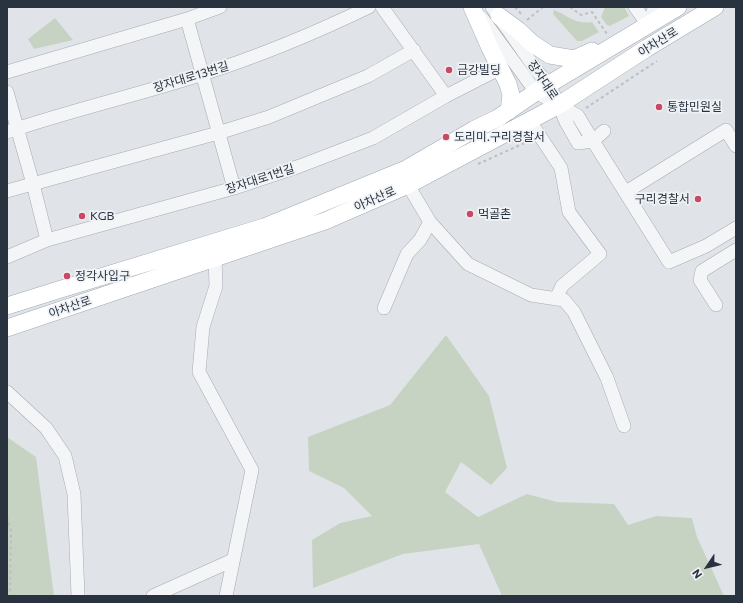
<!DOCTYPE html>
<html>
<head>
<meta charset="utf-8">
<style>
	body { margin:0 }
	#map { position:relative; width:743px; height:603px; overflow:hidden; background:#e0e4e9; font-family:Commissioner,sans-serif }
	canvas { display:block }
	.frame { position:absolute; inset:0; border:8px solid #293340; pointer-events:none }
	.north { position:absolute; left:687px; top:547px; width:40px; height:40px; -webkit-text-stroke:3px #f0f3f6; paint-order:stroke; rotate:235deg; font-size:11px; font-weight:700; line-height:16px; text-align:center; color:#293340 }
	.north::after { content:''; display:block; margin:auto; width:14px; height:18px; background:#293340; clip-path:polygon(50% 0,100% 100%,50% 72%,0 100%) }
</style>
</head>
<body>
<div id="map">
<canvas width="743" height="603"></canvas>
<div class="frame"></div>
<div class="north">N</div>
</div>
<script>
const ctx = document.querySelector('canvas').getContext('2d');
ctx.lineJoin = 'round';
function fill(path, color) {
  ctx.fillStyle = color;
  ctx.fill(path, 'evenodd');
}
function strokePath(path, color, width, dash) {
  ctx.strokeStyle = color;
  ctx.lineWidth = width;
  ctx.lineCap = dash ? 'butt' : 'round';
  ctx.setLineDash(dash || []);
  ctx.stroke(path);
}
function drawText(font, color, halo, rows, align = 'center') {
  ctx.font = font + ' Commissioner,"Noto Sans KR",sans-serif';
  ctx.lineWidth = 3.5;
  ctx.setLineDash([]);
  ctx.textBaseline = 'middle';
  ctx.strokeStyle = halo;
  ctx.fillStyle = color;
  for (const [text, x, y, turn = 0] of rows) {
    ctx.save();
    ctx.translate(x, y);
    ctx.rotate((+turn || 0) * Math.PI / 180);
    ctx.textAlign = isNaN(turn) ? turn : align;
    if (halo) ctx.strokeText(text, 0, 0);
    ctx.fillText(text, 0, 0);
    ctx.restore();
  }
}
const green = new Path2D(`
	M605,7H624L629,16L610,26L607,25L601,17Z
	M554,10C567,15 576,25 592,22L599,32L582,41H577L553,14Z
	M55,18L73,40L34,49L28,39Z
	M446,335L489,396L507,468L491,485L461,462L445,492L478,517L527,494L557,502L614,504L628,525L656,516L692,518L697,537L724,596H502L479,544L403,554L313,588L312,540L340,523L372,516L344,488L309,471L308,437L390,405Z
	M7,437L36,457L54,596H7Z`);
const path = new Path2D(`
	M515,7L523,16
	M570,7L581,15L592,12L607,34
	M527,20L543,7
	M586,108L657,61
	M478,164L529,141
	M7,517L11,531L10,596`);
const minor = new Path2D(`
	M382,7L446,96
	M635,7L648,25
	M482,18L536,92L578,116L593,141L578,143L566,122L559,105L549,85L537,71L492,7
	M187,19L234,188
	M648,25L654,9L656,7
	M7,72L187,19L220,7
	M7,92L33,184L47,240
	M530,121L561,168L569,212L600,254L562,286L556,299
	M604,131L593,141L669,262L706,246L736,228
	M7,132C71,110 138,95 203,74C260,56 315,33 369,7
	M408,185L430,222L468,264L531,295L564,300L574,312L607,378L624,426
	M7,191L218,133L269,117L368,76L414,50
	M626,192L726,130L736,146
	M213,250L215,257L216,286L203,327L199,372L252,470L226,596
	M7,257L47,240L234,188L300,166L373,138L446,96L491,73L500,67
	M716,305L700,280L702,271L736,250
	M384,308L407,254L420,240L430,222
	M7,392L46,428L65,456L74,494L78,596
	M153,596L233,560`);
const major = new Path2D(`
	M472,7L490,48L508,84L511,95L509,111
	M499,16L518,30L533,44L550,55L574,59L592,51
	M7,306L58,290L264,227L406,169L475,129L498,118L536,92L678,7
	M7,328L325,221L408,185L559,105L647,48L715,7`);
const markers = [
	[449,70,4,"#cb4864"],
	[659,107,4,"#cb4864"],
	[446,137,4,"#cb4864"],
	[698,199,4,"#cb4864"],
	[470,214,4,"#cb4864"],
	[82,216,4,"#cb4864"],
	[67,276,4,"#cb4864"]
];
const streetNames = [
	["아차산로",658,42,-32],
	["장자대로13번길",191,77,-17],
	["장자대로",543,80,56],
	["장자대로1번길",260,179,-18],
	["아차산로",375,199,-24],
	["아차산로",70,307,-19]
];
const poiNames = [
	["금강빌딩",457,70],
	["통합민원실",667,107],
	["도리미.구리경찰서",454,137],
	["구리경찰서",690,199,"right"],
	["먹골촌",478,214],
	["KGB",90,216],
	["정각사입구",75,276]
];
fill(green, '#c7d3c2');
strokePath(minor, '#a5abb3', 14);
strokePath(major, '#a0a9b4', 18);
strokePath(path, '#babfc4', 2, [3, 3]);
strokePath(minor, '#f3f5f7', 13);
strokePath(major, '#fff', 17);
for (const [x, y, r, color] of markers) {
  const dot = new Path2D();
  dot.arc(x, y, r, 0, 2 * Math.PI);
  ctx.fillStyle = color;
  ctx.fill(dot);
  strokePath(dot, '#f0f3f6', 1.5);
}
drawText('12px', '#293340', '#f0f3f6', streetNames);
drawText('12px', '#293340', '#f0f3f6', poiNames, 'left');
</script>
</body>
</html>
